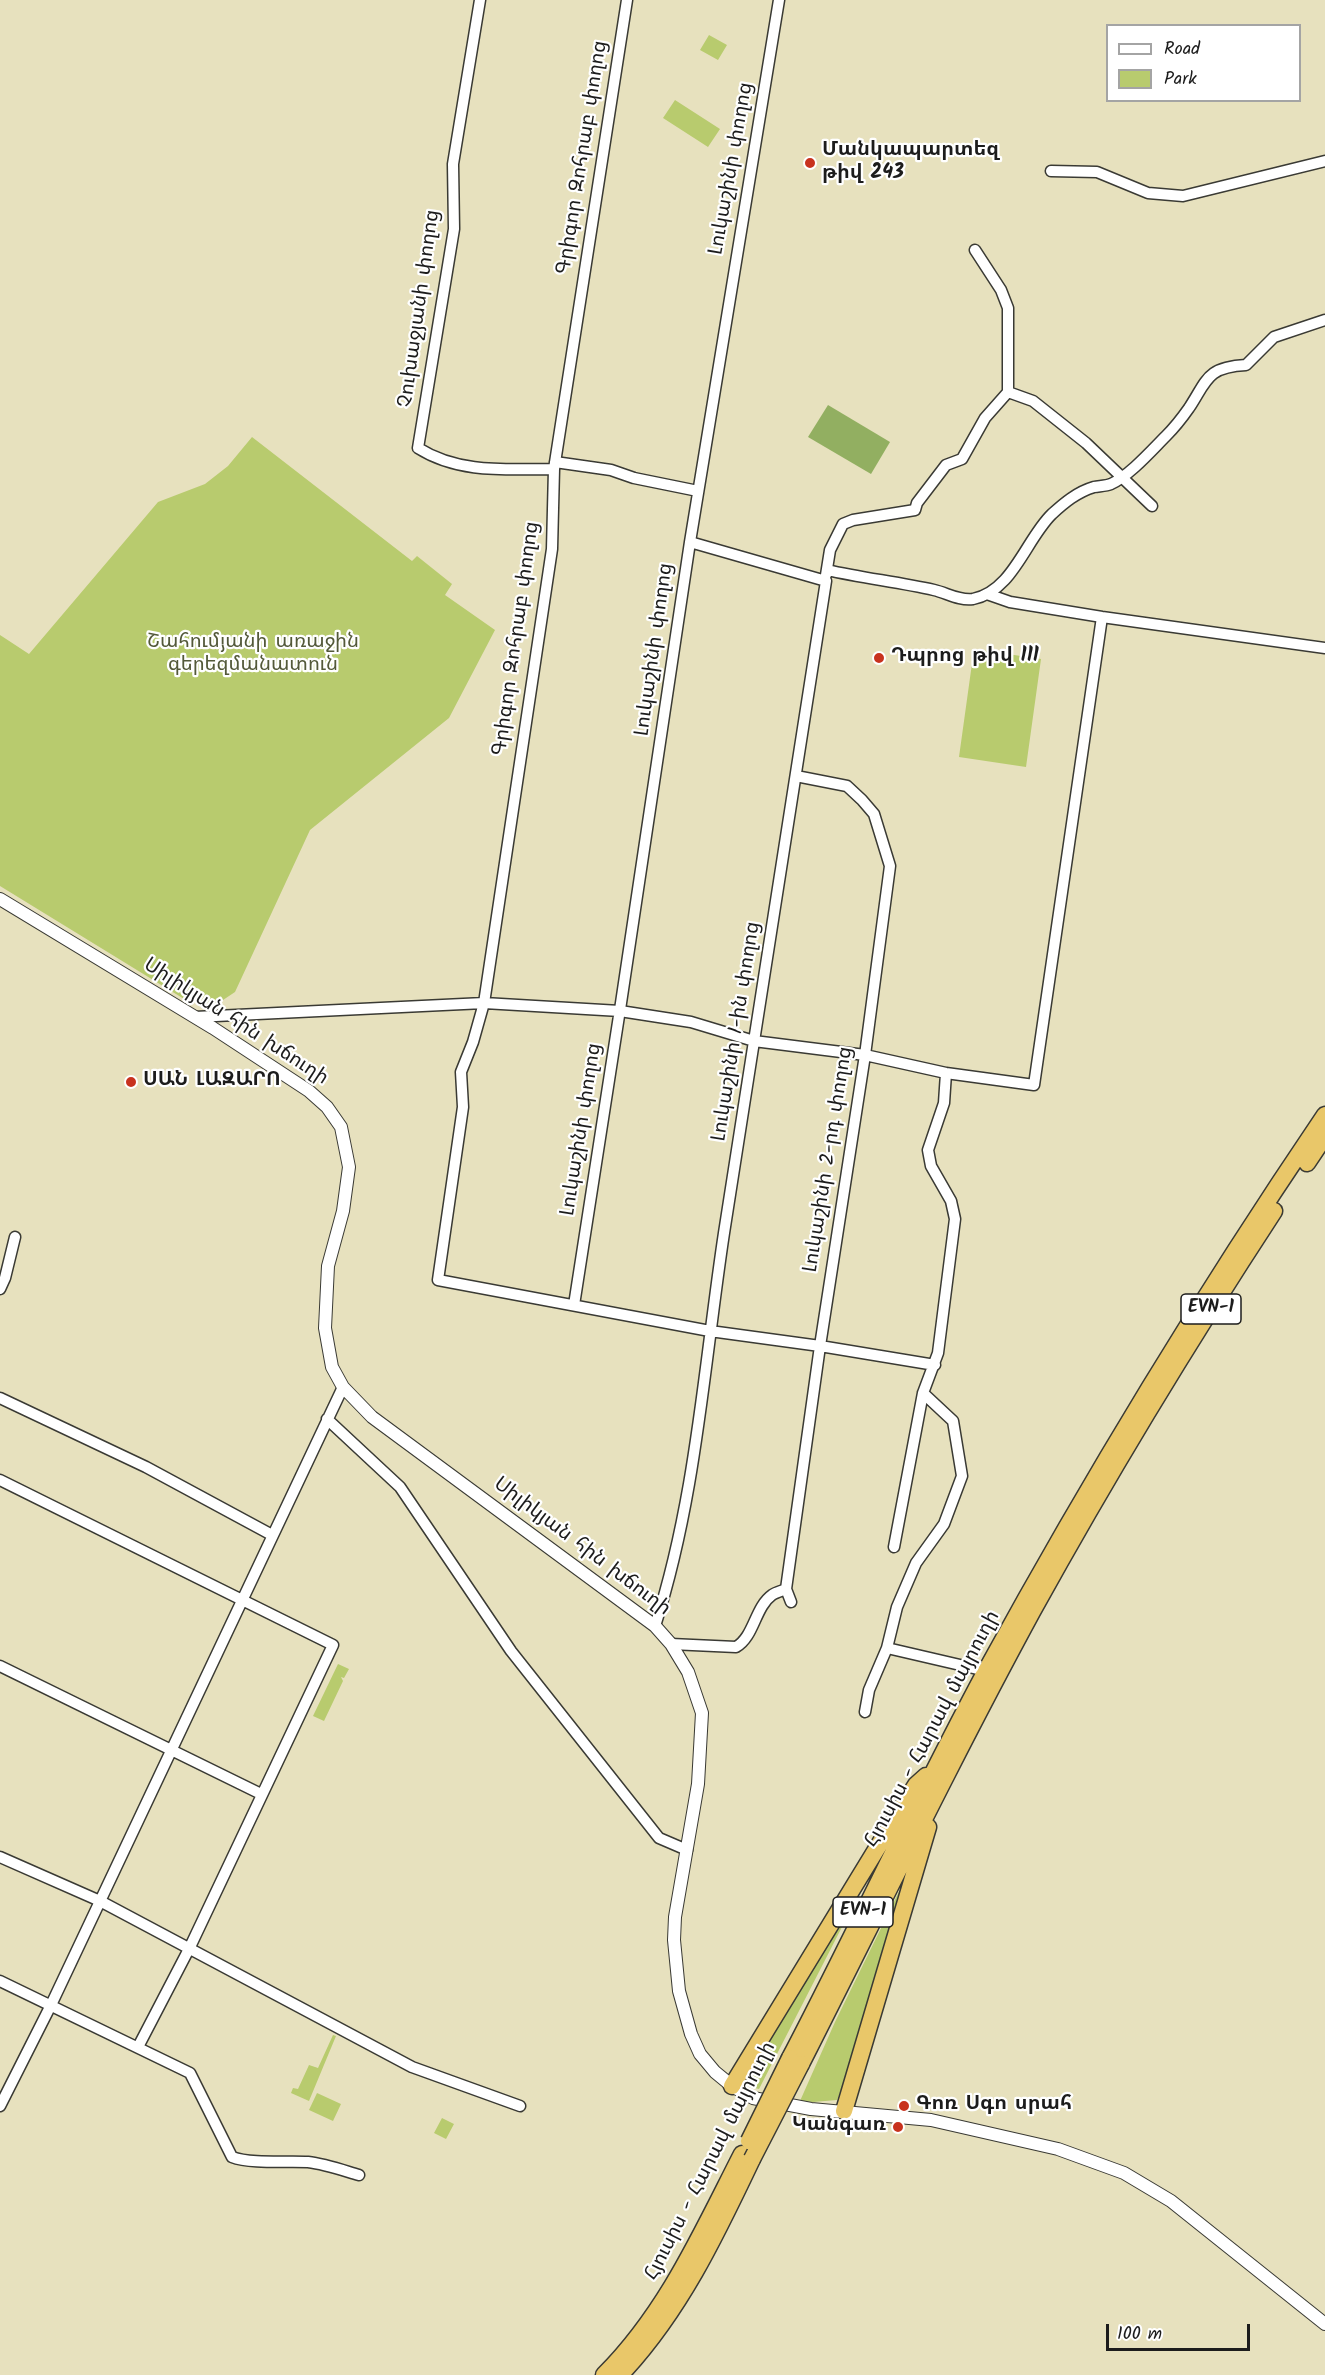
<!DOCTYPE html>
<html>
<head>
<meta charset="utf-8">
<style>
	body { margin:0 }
	#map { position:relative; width:1325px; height:2375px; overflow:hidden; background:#e7e1be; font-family:Kalam,sans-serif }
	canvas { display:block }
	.legend { position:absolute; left:1106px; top:24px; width:195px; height:78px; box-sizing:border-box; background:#fff; border:2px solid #a4a4a4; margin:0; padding:8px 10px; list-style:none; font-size:18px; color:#1c1c1c }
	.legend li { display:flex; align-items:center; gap:12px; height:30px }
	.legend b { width:30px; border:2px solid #a4a4a4 }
	.scale { position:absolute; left:1106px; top:2324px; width:144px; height:27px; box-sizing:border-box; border:3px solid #1c1c1c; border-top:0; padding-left:8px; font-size:18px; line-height:21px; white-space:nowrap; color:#1c1c1c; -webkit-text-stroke:4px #fff; paint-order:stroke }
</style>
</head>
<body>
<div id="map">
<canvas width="1325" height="2375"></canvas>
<ul class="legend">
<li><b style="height:8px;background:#fff"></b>Road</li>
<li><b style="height:16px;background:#b8cb6e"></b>Park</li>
</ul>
<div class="scale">100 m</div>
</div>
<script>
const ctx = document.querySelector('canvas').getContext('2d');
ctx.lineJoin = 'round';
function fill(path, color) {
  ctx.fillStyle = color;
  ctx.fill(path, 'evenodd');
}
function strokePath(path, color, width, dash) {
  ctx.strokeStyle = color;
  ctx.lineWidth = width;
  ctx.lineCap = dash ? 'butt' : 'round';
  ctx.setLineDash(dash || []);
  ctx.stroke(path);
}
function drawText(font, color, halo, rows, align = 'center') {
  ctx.font = font + ' Kalam,"Noto Sans Armenian",sans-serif';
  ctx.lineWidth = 4.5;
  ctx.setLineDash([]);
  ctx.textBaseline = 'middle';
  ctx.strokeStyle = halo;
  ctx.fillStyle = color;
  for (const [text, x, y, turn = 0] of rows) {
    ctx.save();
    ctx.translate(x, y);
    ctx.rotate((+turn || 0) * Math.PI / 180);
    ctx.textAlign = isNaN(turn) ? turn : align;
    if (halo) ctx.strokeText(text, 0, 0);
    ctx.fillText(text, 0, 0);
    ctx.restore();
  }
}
const green = new Path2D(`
	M709,35L727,45L718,60L700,50Z
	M675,100L720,129L708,147L663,118Z
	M252,437L412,561L417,556L452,584L445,595L495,630L449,718L310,830L235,992L217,1004L189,1002L0,886V635L29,654L158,502L205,484L228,466Z
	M974,649L1041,659L1026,767L959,757Z
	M338,1664L349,1669L344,1678L341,1677L343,1681L324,1721L313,1716Z
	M885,1843L759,2089L751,2087L744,2076Z
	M909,1871L845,2082L837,2100L813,2102L800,2101L835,2022Z
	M333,2035L336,2036L309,2101L291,2093L293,2088L298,2089L309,2065L318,2068Z
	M317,2093L341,2104L333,2121L309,2110Z
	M442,2118L454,2124L446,2139L434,2133Z`);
const forest = new Path2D(`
	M828,405L890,442L871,474L808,437Z`);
const minor = new Path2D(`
	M480,0L453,164L454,229L418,448C459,474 507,469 554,469
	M627,0L554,469L552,549L484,1003L473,1042L461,1072L463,1107L438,1280L710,1331L820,1346L935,1365
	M1051,171L1097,172L1148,193L1183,196L1325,161
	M1008,392L1033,401L1086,443L1152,506
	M555,462L611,470L634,478L698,491
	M827,570C862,578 898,582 934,590C947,593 959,601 973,599C1013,591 1026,539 1052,514C1064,503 1077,492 1094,487C1099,486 1106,486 1111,484C1130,475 1151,451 1166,436C1174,428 1182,418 1189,408C1207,381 1206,367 1246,365L1274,337L1325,320
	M826,575L830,550L843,524L853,520L915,510L917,503L946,465L962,459L985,418L1008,392V308L1001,290L975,250
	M987,594L1010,602L1102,617L1325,648
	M195,1017L484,1003L620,1011L691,1022L754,1041L865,1055L946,1073L1034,1085L1102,617
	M0,1289L5,1278L15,1237
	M574,1305L621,1003L690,542L779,0
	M0,1398L146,1467L272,1535
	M327,1419L400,1487L511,1651L659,1838L687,1850
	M0,1480L333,1645L190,1947L138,2047
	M894,1547L923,1393L938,1353L955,1219L951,1201L931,1166L928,1150L944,1103L946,1073
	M791,1602L786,1589L820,1346L865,1055L890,866L874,814L862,800L847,786L796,776
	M655,1626C696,1499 704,1365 724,1233C758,1016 793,799 826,581L690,542
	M671,1644L736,1647C754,1637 755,1607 772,1595C776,1592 782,1591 786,1589
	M887,1648L986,1671
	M0,1666L261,1794
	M865,1712L869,1690L887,1648L897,1607L916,1563L944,1524L962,1476L953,1421L923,1393
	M0,1857L100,1901L412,2067L520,2106
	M0,1981L190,2073L232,2157C250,2164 286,2161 308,2162C325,2164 342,2170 359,2175
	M0,2106L51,2005L343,1387`);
const tertiary = new Path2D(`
	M0,899L213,1028L309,1091L327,1107L341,1127L349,1167L343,1211L328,1266L325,1328L332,1367L343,1387L372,1417L655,1626L671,1644L688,1672L702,1713L698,1784L675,1917L674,1940L679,1991L691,2034L700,2054L715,2072L732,2086L753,2098L811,2109L931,2120L1058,2149L1124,2173L1171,2201L1325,2324`);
const trunk = new Path2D(`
	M1307,1163L1325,1136
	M790,2058C857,1930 918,1797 987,1669C1091,1479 1203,1295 1325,1115
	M801,2064C878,1912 952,1759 1033,1610C1108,1474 1189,1341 1274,1211
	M732,2086L901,1809L916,1785L926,1776
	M844,2111L928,1827
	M604,2375C667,2312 702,2232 742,2154
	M620,2375C679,2313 716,2235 752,2159`);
const trunkBridge = new Path2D(`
	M749,2141L790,2058
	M752,2159L801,2064`);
const markers = [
	[810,163,6,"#c8321e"],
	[879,658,6,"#c8321e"],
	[131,1082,6,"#c8321e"],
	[904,2106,6,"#c8321e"],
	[898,2127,6,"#c8321e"]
];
const shields = [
	[1211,1309,60],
	[863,1912,60]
];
const shieldNames = [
	["EVN-1",1211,1309],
	["EVN-1",863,1912]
];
const poiNames = [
	["Մանկապարտեզ",822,152],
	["թիվ 243",822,175],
	["Դպրոց թիվ 111",891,658],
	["ՍԱՆ ԼԱԶԱՐՈ",143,1082],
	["Գոռ Սգո սրահ",916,2106],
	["Կանգառ",886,2127,"right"]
];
const streetNames = [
	["Գրիգոր Զոհրաբ փողոց",584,158,-81],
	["Լուկաշինի փողոց",733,169,-80],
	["Չուխաջյանի փողոց",421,309,-82],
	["Գրիգոր Զոհրաբ փողոց",518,639,-82],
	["Լուկաշինի փողոց",656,650,-82],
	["Սիլիկյան հին խճուղի",235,1023,33],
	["Լուկաշինի 1-ին փողոց",738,1032,-81],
	["Լուկաշինի փողոց",583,1130,-81],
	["Լուկաշինի 2-րդ փողոց",830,1160,-81],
	["Սիլիկյան հին խճուղի",581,1548,37],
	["Հյուսիս - Հարավ մայրուղի",934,1730,-62],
	["Հյուսիս - Հարավ մայրուղի",712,2162,-63]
];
const parkNames = [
	["Շահումյանի առաջին",253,644],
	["գերեզմանատուն",253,667]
];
fill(green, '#b8cb6e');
fill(forest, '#92af61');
strokePath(minor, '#3a3a34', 13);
strokePath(tertiary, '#3a3a34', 14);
strokePath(trunk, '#3a3a34', 19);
strokePath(minor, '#fff', 10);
strokePath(tertiary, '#fff', 12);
strokePath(trunk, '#e9c769', 16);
strokePath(trunkBridge, '#3a3a34', 19, []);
strokePath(trunkBridge, '#e9c769', 16);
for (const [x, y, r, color] of markers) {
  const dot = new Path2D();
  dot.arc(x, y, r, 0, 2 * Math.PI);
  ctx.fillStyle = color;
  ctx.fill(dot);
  strokePath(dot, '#fff', 2);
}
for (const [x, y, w] of shields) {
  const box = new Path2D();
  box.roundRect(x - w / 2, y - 15, w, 30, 4.5);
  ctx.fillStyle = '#fff';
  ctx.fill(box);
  strokePath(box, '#1c1c1c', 1.5);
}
drawText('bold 18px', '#1c1c1c', null, shieldNames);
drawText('bold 20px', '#1c1c1c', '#fff', poiNames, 'left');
drawText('20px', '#1c1c1c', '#fff', streetNames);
drawText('20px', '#535939', '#fff', parkNames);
</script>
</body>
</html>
